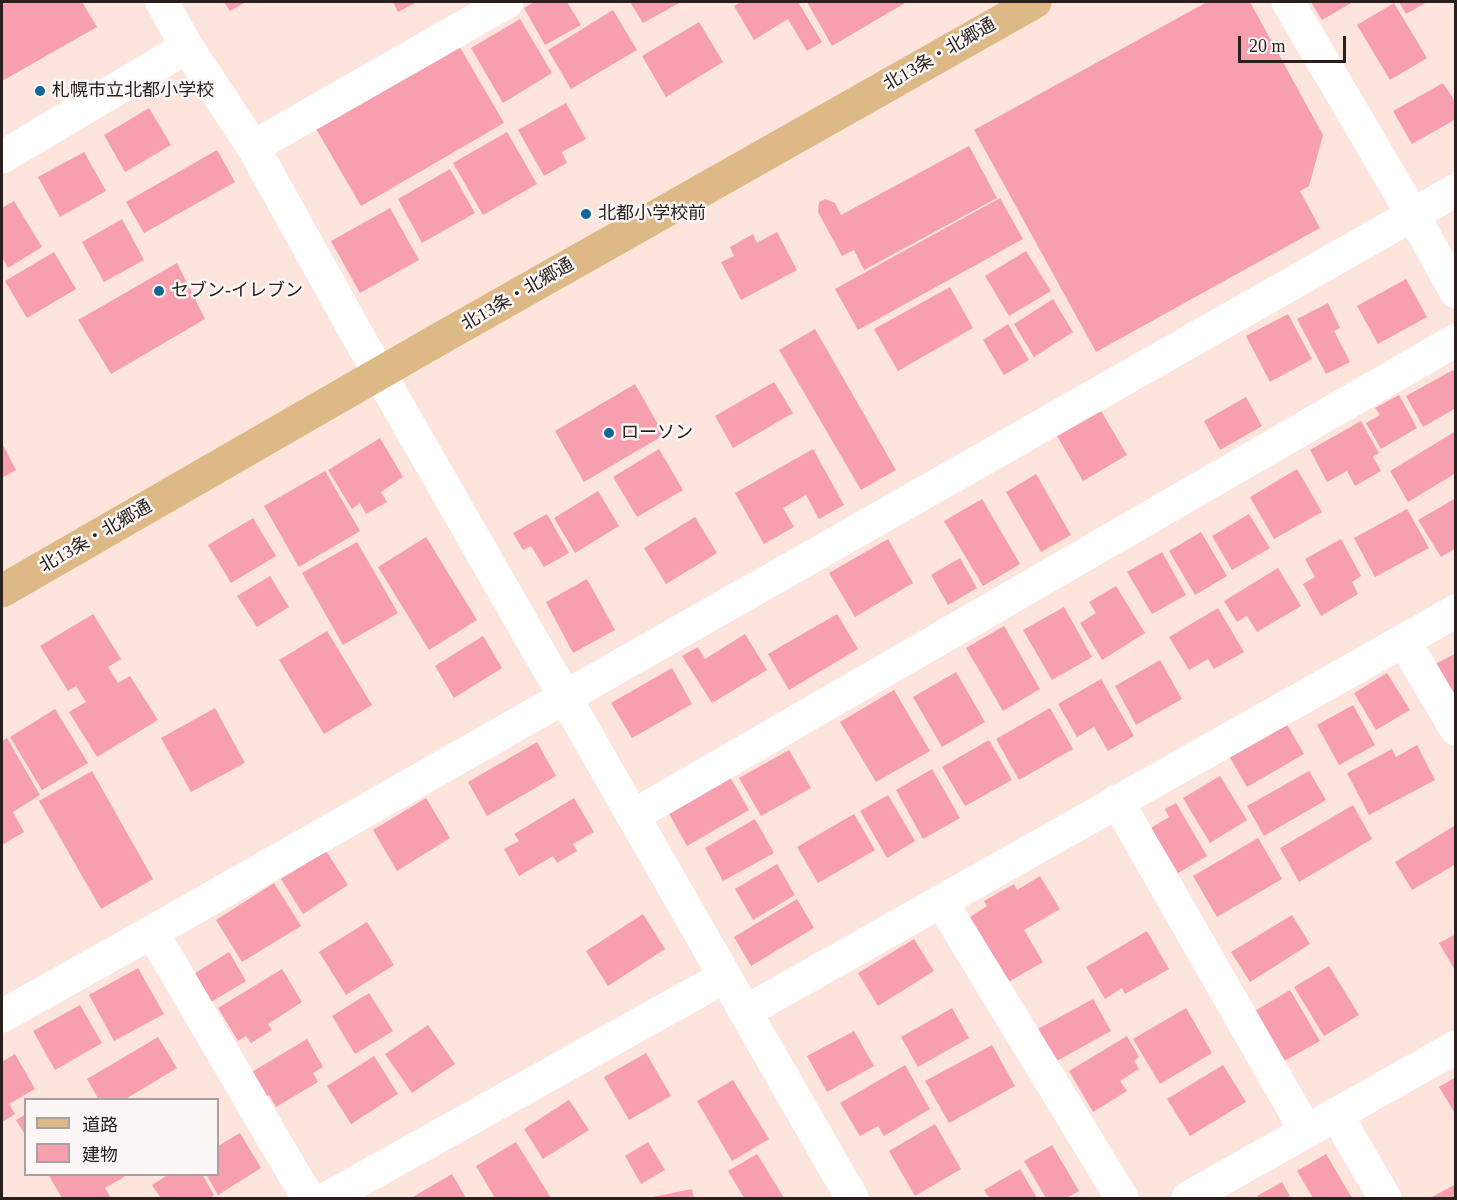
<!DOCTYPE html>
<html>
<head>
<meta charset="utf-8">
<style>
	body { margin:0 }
	#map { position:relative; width:1457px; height:1200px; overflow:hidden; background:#fde5dd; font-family:"Times New Roman","Noto Sans JP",serif }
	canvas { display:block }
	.frame { position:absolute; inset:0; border:3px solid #29201d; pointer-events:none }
	.legend { position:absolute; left:24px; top:1098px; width:195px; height:78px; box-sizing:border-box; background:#fcf7f6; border:2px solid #a8a19f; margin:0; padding:8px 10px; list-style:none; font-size:18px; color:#29201d }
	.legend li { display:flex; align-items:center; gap:12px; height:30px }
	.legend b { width:30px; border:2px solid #a8a19f }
	.scale { position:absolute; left:1238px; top:36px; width:108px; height:27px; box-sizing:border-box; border:3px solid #29201d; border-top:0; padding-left:8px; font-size:18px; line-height:21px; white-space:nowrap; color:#29201d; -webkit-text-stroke:4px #fcf7f6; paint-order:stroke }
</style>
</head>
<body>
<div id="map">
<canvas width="1457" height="1200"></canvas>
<div class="frame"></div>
<ul class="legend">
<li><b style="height:8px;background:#ddb986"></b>道路</li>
<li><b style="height:16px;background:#f79fae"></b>建物</li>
</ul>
<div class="scale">20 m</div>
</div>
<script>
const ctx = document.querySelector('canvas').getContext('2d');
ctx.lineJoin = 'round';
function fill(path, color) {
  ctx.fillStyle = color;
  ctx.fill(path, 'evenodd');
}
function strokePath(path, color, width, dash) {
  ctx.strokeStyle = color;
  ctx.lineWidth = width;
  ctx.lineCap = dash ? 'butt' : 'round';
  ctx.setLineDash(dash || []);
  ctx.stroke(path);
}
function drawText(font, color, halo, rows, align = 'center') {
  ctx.font = font + ' "Times New Roman","Noto Sans JP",serif';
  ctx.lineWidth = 5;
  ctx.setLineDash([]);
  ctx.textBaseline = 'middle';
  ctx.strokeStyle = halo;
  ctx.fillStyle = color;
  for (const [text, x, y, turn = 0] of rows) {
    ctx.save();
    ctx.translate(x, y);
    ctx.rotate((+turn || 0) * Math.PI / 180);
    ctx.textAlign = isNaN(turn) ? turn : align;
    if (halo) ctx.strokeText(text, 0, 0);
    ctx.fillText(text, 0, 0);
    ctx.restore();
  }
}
const building = new Path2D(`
	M2,2H82L97,27L2,81Z
	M224,2H246L230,11Z
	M393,2H417L398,12Z
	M534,2H567L581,25L545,45L524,8Z
	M630,2H681L643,23Z
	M741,2H798L822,42L807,51L788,19L754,40L734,6Z
	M807,2H905V3L832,46Z
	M1207,2H1250L1323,135L1309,186L1300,191L1320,228L1096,352L974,130Z
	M1311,2H1353L1322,20Z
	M1399,2H1427L1406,14Z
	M1394,3L1427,58L1390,80L1357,25Z
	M613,10L637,50L571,89L548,50Z
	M520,19L552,73L503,103L471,48Z
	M699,22L723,62L666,97L642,56Z
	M458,44L504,123L361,206L315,127Z
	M1443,83L1456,103V119L1412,144L1393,111Z
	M566,103L586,139L562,152L567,163L544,176L518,130Z
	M149,108L171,145L125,172L104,135Z
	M507,132L537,184L483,215L453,163Z
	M969,146L997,198L864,270L854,250L842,256L818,212L819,202L825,199L835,203L841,215Z
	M217,150L235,182L144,233L126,202Z
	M84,152L106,191L60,217L38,177Z
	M450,169L475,213L422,243L398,199Z
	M1000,198L1023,239L858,330L835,289Z
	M14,201L42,247L8,268L2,257V208Z
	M390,208L419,260L360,293L331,241Z
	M122,219L144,260L104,282L82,242Z
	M777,232L797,270L741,300L721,262L734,256L730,247L753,234L757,243Z
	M1026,251L1051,291L1009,316L985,276Z
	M54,252L76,289L27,318L5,281Z
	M177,263L205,319L111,374L78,320Z
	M1406,279L1427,317L1378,344L1357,306Z
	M950,287L973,328L898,371L874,329Z
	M1053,299L1073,332L1034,357L1014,324Z
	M1328,303L1340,328L1334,331L1350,362L1326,374L1297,319Z
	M1288,314L1312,359L1270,382L1246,336Z
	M1008,324L1029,360L1004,375L983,340Z
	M815,329L896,470L861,490L779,350Z
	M1453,370L1456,375V408L1423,427L1406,396Z
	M774,382L793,413L733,448L715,416Z
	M635,384L664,435L584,482L555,431Z
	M1399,395L1417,428L1381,449L1366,423L1380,415L1375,408Z
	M1246,397L1262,426L1220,450L1204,421Z
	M1101,411L1127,455L1083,481L1057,436Z
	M1361,421L1379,453L1373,457L1381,471L1355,486L1347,471L1327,482L1310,450Z
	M1456,431V473L1408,502L1390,471Z
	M380,438L403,477L381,492L387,502L366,514L360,503L352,509L328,470Z
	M2,443L16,470L2,478Z
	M659,449L683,490L637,517L613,477Z
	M813,449L844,505L819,519L806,495L783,508L794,527L764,544L735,493Z
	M1297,469L1322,512L1274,539L1250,497Z
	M325,471L360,531L299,567L264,506Z
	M1036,474L1071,535L1041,552L1006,492Z
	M598,491L619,526L575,553L554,518Z
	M1456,498V548L1441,557L1418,520Z
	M982,499L1020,564L983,586L944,521Z
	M1407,509L1429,548L1375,577L1354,538Z
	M547,514L569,553L544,567L531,546L523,550L513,533Z
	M1249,514L1270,548L1232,570L1212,536Z
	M695,517L717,553L666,584L644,548Z
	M253,518L276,556L231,583L208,545Z
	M1201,532L1227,576L1195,595L1169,551Z
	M426,537L477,620L429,650L378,567Z
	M888,539L913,583L855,617L829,573Z
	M1341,539L1361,576L1352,582L1358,594L1321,616L1303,584L1315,577L1305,559Z
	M357,542L398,613L343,645L302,573Z
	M1162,552L1186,595L1152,614L1127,572Z
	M960,558L977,588L948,605L931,575Z
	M1278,568L1301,606L1257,632L1247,616L1237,622L1224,601Z
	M270,576L289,607L257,627L237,596Z
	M587,579L615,630L573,653L546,602Z
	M1116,586L1145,633L1102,660L1080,623L1096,613L1089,602Z
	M1064,607L1092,657L1052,680L1023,630Z
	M1218,608L1244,652L1214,669L1208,659L1189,670L1169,637Z
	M93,614L121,659L108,667L118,683L130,676L158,720L97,757L69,712L86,702L76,686L68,691L40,646Z
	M837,614L858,649L789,690L768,654Z
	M1004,626L1040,689L1003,711L966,648Z
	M327,631L372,705L324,734L279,660Z
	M745,634L767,670L712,703L682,656L698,647L705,659Z
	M483,636L502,668L454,698L435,666Z
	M1456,653V702L1430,667Z
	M1160,660L1182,699L1136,725L1115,686Z
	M672,668L692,704L632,738L611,703Z
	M956,672L985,722L942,747L913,697Z
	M1387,673L1410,710L1376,730L1354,693Z
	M1101,679L1134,736L1108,751L1094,727L1077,737L1058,704Z
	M894,690L930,751L876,782L840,722Z
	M1353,705L1375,745L1339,765L1317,725Z
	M215,708L245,763L191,792L161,738Z
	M1050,708L1073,749L1019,780L996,739Z
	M55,709L88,763L42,790L10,737Z
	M1286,723L1304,754L1247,787L1229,756Z
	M7,738L40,795L13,812L24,832L2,845V741Z
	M989,740L1012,780L965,806L942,767Z
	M537,742L556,776L487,816L468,782Z
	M1417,745L1435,780L1369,815L1347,773L1392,749L1396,757Z
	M789,750L811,788L761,816L739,778Z
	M932,769L960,818L923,839L896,790Z
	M92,771L153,879L101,909L39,801Z
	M1309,771L1326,800L1264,836L1247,806Z
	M1220,776L1247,820L1210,843L1183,798Z
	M730,777L749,810L687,846L668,812Z
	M888,795L915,841L887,858L860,811Z
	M426,798L450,838L397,871L373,830Z
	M574,798L594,832L573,844L577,851L557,863L553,856L519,876L504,849L519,841L514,834Z
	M1176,803L1207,856L1178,873L1151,828L1169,817L1165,809Z
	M1353,805L1372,839L1299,882L1280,848Z
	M854,814L875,850L818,883L797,847Z
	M755,819L774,853L723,881L705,848Z
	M1454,826L1456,864L1412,890L1395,862Z
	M1258,838L1282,879L1217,917L1193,876Z
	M326,851L348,885L303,914L281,879Z
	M777,864L795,895L753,920L735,889Z
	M1040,876L1060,909L1024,930L1043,962L1003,985L965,920L987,906L984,901L1014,884L1017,890Z
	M274,883L301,926L242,962L216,920Z
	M797,899L814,928L751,966L734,937Z
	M643,914L665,949L608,986L586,951Z
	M1292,915L1310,944L1250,982L1231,952Z
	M367,922L394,965L346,995L319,952Z
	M1147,931L1169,969L1125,994L1122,988L1105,999L1086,967Z
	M1456,934V972L1439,943Z
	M914,939L934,971L878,1006L858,973Z
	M229,952L246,981L201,1008L184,980Z
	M1329,966L1359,1015L1324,1036L1294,987Z
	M138,968L164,1014L114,1041L89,995Z
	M282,969L302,1002L268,1024L272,1030L251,1043L246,1036L238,1041L218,1008Z
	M1290,990L1320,1041L1277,1065L1248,1015Z
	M369,993L393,1031L355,1054L332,1016Z
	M1093,999L1111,1031L1053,1063L1036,1030Z
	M80,1005L102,1043L55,1070L33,1031Z
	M952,1008L969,1038L918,1067L901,1037Z
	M1186,1008L1212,1053L1160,1084L1133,1039Z
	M428,1025L455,1064L412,1093L385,1054Z
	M854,1031L874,1066L827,1092L807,1056Z
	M1127,1036L1139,1057L1134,1061L1139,1069L1120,1081L1127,1091L1093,1112L1069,1071Z
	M158,1037L177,1068L124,1100H99L87,1079Z
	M307,1039L323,1067L313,1073L318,1082L276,1107L269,1095L260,1101L245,1076Z
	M992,1045L1015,1086L949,1123L925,1081Z
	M646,1053L671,1096L629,1120L604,1077Z
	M15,1054L35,1089L9,1104L15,1114L2,1122V1062Z
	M374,1056L398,1094L351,1124L327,1086Z
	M905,1065L930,1109L884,1136L878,1126L860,1136L840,1103Z
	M1223,1065L1246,1102L1190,1136L1167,1099Z
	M1456,1077V1115L1439,1087Z
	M733,1080L769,1139L732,1161L697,1101Z
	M569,1100L589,1130L543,1159L524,1129Z
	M26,1114V1136L16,1120Z
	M935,1124L961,1169L915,1196L889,1151Z
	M240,1133L261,1168L218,1195L206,1174H218V1146Z
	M516,1142L551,1198H495L476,1166Z
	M648,1142L665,1170L641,1184L625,1156Z
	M1052,1145L1079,1191L1066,1198H1046L1024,1161Z
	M757,1154L784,1198H744L728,1171Z
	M1326,1154L1352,1198H1313L1297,1171Z
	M1020,1169L1037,1198H989L984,1190Z
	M48,1174H129L105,1188L111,1198H62Z
	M169,1174H202L214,1195L210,1198H161L152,1185Z
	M452,1174L466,1198H411Z
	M1282,1182L1291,1198H1259L1257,1196Z
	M1456,1184V1198H1430Z
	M692,1189L694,1198H653V1197Z`);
const minor = new Path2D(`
	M162,2L187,47L253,147L359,338L852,1198
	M1288,2L1413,215L1456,292
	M253,147L507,2
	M2,157L187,47
	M1404,641L1456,729
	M1117,801L1306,1131
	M633,816L1456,340
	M941,901L1122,1198
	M152,932L308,1198
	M745,1012L1456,611
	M2,1016L152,932L1456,190
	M1336,1114L1385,1198
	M328,1198L724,977
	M1188,1198L1456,1047`);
const major = new Path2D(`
	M2,591L434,342L1035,2`);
const markers = [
	[40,91,6,"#116697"],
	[586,214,6,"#116697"],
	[159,291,6,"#116697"],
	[609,433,6,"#116697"]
];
const streetNames = [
	["北13条・北郷通",940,55,-30],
	["北13条・北郷通",518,295,-30],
	["北13条・北郷通",96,537,-30]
];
const poiNames = [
	["札幌市立北都小学校",52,91],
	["北都小学校前",598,214],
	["セブン-イレブン",171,291],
	["ローソン",621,433]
];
fill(building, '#f79fae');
strokePath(minor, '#fff', 33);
strokePath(major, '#ddb986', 33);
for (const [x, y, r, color] of markers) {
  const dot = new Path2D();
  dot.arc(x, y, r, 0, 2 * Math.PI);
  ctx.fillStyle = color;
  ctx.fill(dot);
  strokePath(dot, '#fcf7f6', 2);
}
drawText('18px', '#29201d', '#fcf7f6', streetNames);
drawText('18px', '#29201d', '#fcf7f6', poiNames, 'left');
</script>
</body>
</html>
